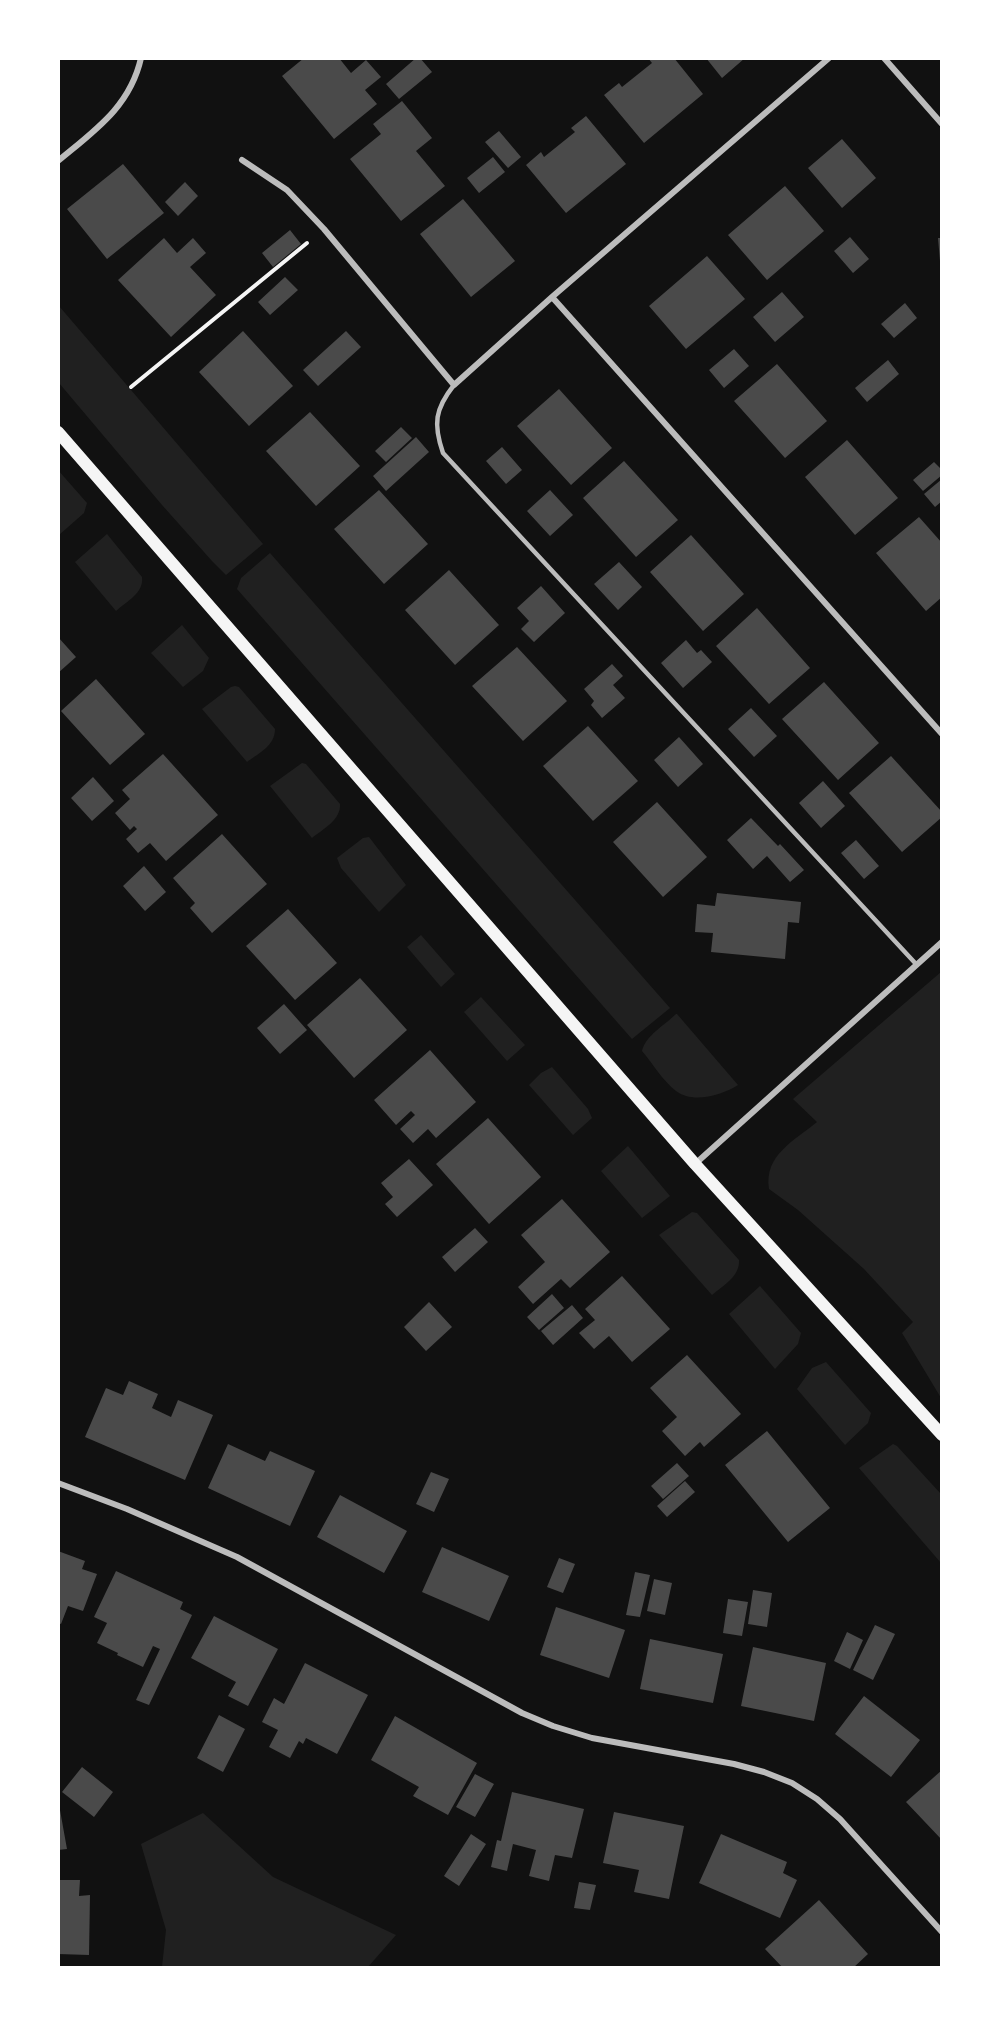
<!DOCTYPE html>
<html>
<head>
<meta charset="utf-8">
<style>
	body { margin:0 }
	#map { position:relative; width:1000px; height:2026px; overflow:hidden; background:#111; font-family:Ubuntu,sans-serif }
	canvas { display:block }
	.frame { position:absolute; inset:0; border:60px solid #fff; pointer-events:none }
</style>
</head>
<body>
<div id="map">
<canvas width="1000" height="2026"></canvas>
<div class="frame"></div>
</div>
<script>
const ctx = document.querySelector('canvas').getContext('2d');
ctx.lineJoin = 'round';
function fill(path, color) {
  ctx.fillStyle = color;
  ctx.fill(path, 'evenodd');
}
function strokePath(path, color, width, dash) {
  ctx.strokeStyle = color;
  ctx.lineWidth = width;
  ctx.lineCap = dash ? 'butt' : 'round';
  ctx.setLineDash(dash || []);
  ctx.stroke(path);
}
const green = new Path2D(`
	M59,306L263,544L226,575L212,561L162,505L59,383Z
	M58,470L87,503L84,513L59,535Z
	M107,534L142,577C144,593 127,601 116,611L75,562Z
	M270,553L670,1008L632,1039L237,589L241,578Z
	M182,625L209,658L203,671L183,687L151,653Z
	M235,686L239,687L275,729C275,746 259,753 247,762L202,709L231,687Z
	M302,763L306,764L340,804C341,820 323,829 312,838L270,786Z
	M369,837L406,885L379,912L341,868L337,858L363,838Z
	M421,935L455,974L441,987L407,947Z
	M941,972V1398L902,1333L913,1322L864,1269L798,1210L769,1189C764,1155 794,1141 817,1122L793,1099Z
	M481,997L525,1045L507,1061L464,1012Z
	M676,1014H677L738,1085C722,1095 693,1104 676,1091C663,1081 653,1064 642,1051C646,1035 665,1025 676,1014Z
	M552,1067L588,1109L592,1118L573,1135L529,1085L541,1073Z
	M628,1146L670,1196L642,1218L601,1171Z
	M692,1212L697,1213L739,1260C740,1276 724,1285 712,1295L659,1235Z
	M760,1286L801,1333L798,1344L775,1369L729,1314Z
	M826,1362L871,1413L868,1423L845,1445L797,1389L812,1368Z
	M893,1444L897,1446L941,1494V1563L859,1468Z
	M203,1813L273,1877L396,1935L368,1967H162L166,1930L141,1844Z`);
const building = new Path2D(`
	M304,58H339L351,73L366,60L381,77L365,90L377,104L334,139L282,76Z
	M416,58H420L432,72L399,99L386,84Z
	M648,58H674L703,94L644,143L604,95L619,83L622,87L652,63Z
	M706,58H745L722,78Z
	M402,101L432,138L416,151L445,186L401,221L350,159L381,134L373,124Z
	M586,116L626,164L566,213L526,165L541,152L544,157L575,132L571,128Z
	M499,131L521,157L508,168L485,142Z
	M842,139L876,178L842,208L808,168Z
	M493,157L505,172L479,193L467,178Z
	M123,164L164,213L107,259L67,209Z
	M185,182L198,196L178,216L165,202Z
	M785,186L824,231L767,280L728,235Z
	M463,199L515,261L471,297L420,234Z
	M290,230L301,244L273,267L262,253Z
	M850,237L869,259L853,273L834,251Z
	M164,238L177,253L193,238L206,253L190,267L216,295L171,337L118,280Z
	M938,238H942V261H940Z
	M707,256L745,299L686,349L649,306Z
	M285,277L298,290L270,315L258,302Z
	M782,292L804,317L775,342L753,317Z
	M905,303L917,318L894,338L881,324Z
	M243,331L293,386L249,426L199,372Z
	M346,331L361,347L318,386L303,370Z
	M734,349L749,366L724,388L709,370Z
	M888,360L899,374L867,402L855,388Z
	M777,364L827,421L785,458L734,401Z
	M559,389L612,448L571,485L517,426Z
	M310,412L360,466L316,506L266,451Z
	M401,427L412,438L386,462L375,451Z
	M416,437L429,452L386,491L373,476Z
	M847,440L898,498L855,535L805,477Z
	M502,447L522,470L506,484L486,461Z
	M624,461L678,520L636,557L583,498Z
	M934,462L942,470V475L923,491L913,480Z
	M942,479V501L935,507L924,494Z
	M379,490L428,544L384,584L334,529Z
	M550,490L573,515L550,536L527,511Z
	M919,517L942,543V597L926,611L876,553Z
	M691,535L744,594L703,631L650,572Z
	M619,562L642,587L618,610L594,584Z
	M449,570L499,625L455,665L405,610Z
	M541,586L565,613L534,642L521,629L529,621L517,608Z
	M757,608L810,668L769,704L716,646Z
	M58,637L76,657L58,673Z
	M686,640L697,653L701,650L712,662L683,688L661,663Z
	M517,647L567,701L523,741L472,686Z
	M612,664L623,676L613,685L625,698L602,718L591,705L594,701L584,689Z
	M96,679L145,734L110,765L61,711Z
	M824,682L879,743L838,780L782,719Z
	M751,708L777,736L754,757L728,729Z
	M588,726L638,781L593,821L543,766Z
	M679,737L703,764L678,787L654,760Z
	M163,754L218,815L166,861L150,843L138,853L126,839L137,829L134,826L130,830L115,813L130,799L122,790Z
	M891,756L942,812V817L902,852L849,793Z
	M93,777L114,801L92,821L71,798Z
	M823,781L845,806L821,828L799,803Z
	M657,802L707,857L663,897L613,842Z
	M751,818L778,846L780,844L804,870L790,882L767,856L753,869L727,840Z
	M222,834L267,884L212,933L190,908L195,903L173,878Z
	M856,840L879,866L864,879L841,853Z
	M144,866L166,892L145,911L123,886Z
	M717,893L801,902L799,923L788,922L785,959L711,952L713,933L695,932L697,904L715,906Z
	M288,909L337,963L295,1000L246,946Z
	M360,978L407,1030L354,1078L307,1025Z
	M284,1004L307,1030L280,1054L257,1028Z
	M430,1050L476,1102L436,1138L428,1129L413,1143L400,1129L415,1115L411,1111L396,1125L374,1100Z
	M488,1118L541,1177L489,1224L436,1164Z
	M409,1159L433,1185L397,1217L385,1204L393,1197L381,1183Z
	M562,1199L610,1252L570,1288L561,1279L533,1304L518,1287L545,1262L521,1235Z
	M475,1228L488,1242L455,1272L442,1257Z
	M622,1276L670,1329L632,1362L609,1336L594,1349L579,1333L595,1320L585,1309Z
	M552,1294L564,1308L539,1330L527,1317Z
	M429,1302L452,1327L426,1351L404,1327Z
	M572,1305L583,1318L553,1345L541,1331Z
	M687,1355L741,1414L704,1447L700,1442L685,1456L662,1431L677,1417L650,1388Z
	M129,1381L158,1394L152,1408L171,1417L178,1400L213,1415L185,1480L85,1437L106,1388L123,1395Z
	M767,1431L830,1508L788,1542L725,1465Z
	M228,1444L265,1461L270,1451L315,1471L290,1526L208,1488Z
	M677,1463L689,1476L663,1499L651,1486Z
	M431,1472L449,1479L434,1512L416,1504Z
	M685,1481L695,1492L667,1517L657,1506Z
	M340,1495L407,1531L384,1573L317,1537Z
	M442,1547L509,1576L489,1621L422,1592Z
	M58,1551L85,1561L82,1569L97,1574L83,1611L68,1606L61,1624L58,1623Z
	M559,1558L575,1564L563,1593L547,1587Z
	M116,1571L183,1602L180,1609L192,1615L149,1705L136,1700L160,1649L153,1646L143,1667L117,1655L118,1653L97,1643L107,1623L94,1617Z
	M635,1572L650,1575L640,1617L626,1615Z
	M654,1579L672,1583L665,1615L647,1611Z
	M753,1590L772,1593L767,1627L748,1624Z
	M728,1599L748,1602L742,1636L723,1633Z
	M556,1607L625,1630L609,1678L540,1655Z
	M214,1616L278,1649L248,1706L228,1696L236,1682L191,1658Z
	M875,1625L895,1634L873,1680L853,1670Z
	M847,1632L863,1640L850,1669L834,1661Z
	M650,1639L723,1654L713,1703L640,1689Z
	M753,1647L826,1663L814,1721L741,1706Z
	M305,1663L368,1695L337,1754L306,1738L303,1744L299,1741L290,1758L269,1747L278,1730L262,1722L274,1698L284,1704Z
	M864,1696L920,1740L891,1777L835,1734Z
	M219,1715L245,1729L223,1772L197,1758Z
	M395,1716L477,1763L448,1815L413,1796L419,1787L371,1760Z
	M82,1767L113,1792L94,1817L62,1792Z
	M942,1770V1840L906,1802Z
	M475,1774L494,1784L475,1817L456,1807Z
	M512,1792L584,1809L572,1858L555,1855L549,1881L529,1876L536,1850L513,1844L507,1871L491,1867L497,1840L501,1841Z
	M58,1799L67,1849L58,1850Z
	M614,1812L684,1826L669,1899L634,1892L639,1870L603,1863Z
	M471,1834L486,1844L459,1886L444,1876Z
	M721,1834L787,1862L783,1873L797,1880L780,1918L699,1883Z
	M58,1880H80L79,1896L90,1895L89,1955L58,1954Z
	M579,1882L596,1885L590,1910L574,1908Z
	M819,1900L868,1954L853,1968H783L765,1949Z`);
const path = new Path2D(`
	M131,387L307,243`);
const service = new Path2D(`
	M454,385C435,409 433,424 443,453L916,964`);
const minor = new Path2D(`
	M884,58L942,124
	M242,160L287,190L324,229L454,385L552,297L829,58
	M58,161C94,131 130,107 141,58
	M552,297L942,734
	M695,1164L942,942
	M58,1483L127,1509L237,1557L522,1713L553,1726L592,1738L734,1764L764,1772L792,1783L817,1799L840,1819L942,1932`);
const secondary = new Path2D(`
	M58,432L695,1164L942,1435`);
fill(green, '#202020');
fill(building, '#4a4a4a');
strokePath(path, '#f5f5f5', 4);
strokePath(service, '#bcbcbc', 4.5);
strokePath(minor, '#bcbcbc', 6);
strokePath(secondary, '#f5f5f5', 12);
</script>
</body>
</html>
